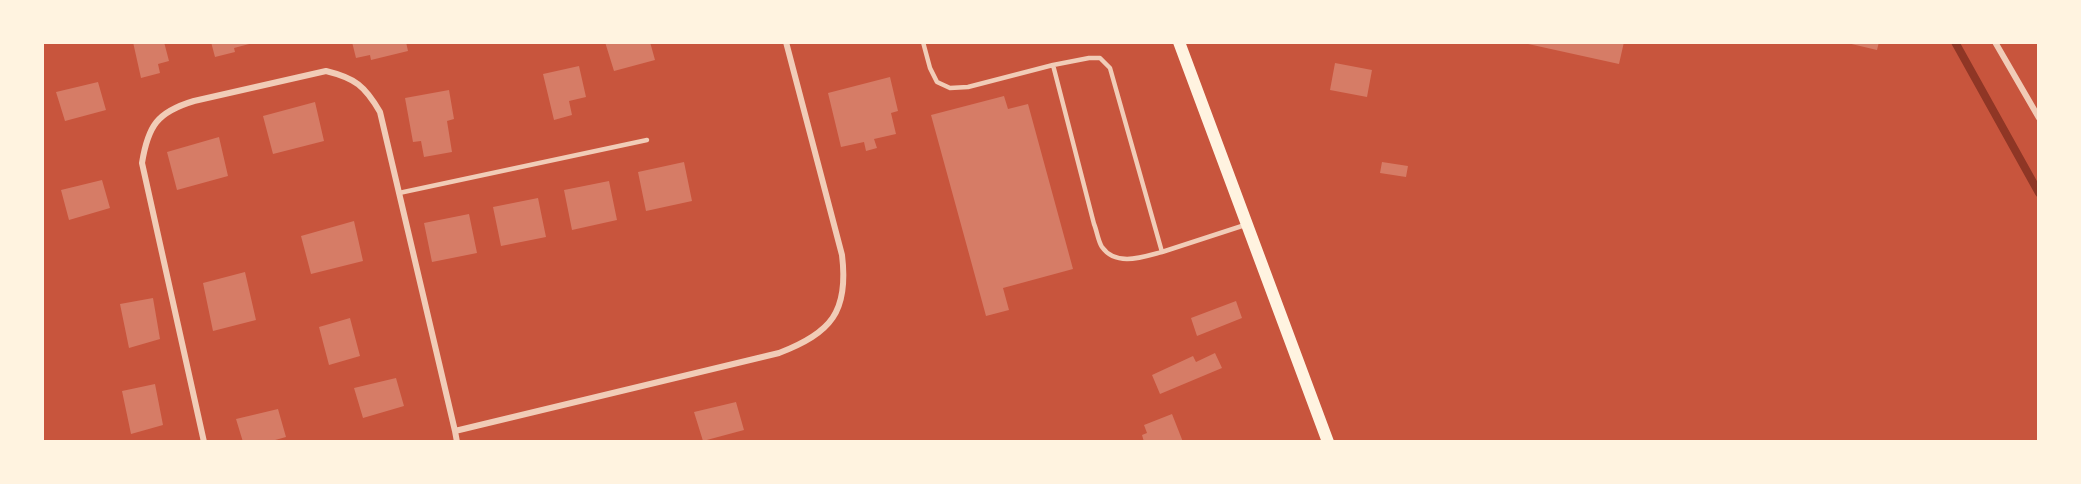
<!DOCTYPE html>
<html>
<head>
<meta charset="utf-8">
<style>
	body { margin:0 }
	#map { position:relative; width:2081px; height:484px; overflow:hidden; background:#c8553d; font-family:Rubik,sans-serif }
	canvas { display:block }
	.frame { position:absolute; inset:0; border:44px solid #fff3e0; pointer-events:none }
</style>
</head>
<body>
<div id="map">
<canvas width="2081" height="484"></canvas>
<div class="frame"></div>
</div>
<script>
const ctx = document.querySelector('canvas').getContext('2d');
ctx.lineJoin = 'round';
function strokePath(path, color, width, dash) {
  ctx.strokeStyle = color;
  ctx.lineWidth = width;
  ctx.lineCap = dash ? 'butt' : 'round';
  ctx.setLineDash(dash || []);
  ctx.stroke(path);
}
function fill(path, color) {
  ctx.fillStyle = color;
  ctx.fill(path, 'evenodd');
}
const stream = new Path2D(`
	M1955,42L2039,193`);
const building = new Path2D(`
	M133,42H164L169,61L158,64L160,73L141,78Z
	M211,42H253V43L234,48L235,52L215,57Z
	M352,42H406L408,51L371,60L370,55L356,58Z
	M605,42H650L655,60L614,71Z
	M1519,42H1624L1619,64Z
	M1843,42H1879L1877,50Z
	M1335,63L1372,70L1367,97L1330,90Z
	M579,66L586,97L569,101L572,115L554,120L543,74Z
	M890,77L898,111L891,113L896,134L874,139L877,148L866,151L864,142L841,147L828,93Z
	M98,82L106,110L65,121L56,92Z
	M449,90L454,119L447,121L452,152L424,157L421,141L413,142L405,98Z
	M1004,96L1008,109L1028,104L1073,269L1003,288L1009,310L986,316L931,115Z
	M315,102L324,141L273,154L263,116Z
	M219,137L228,176L177,190L167,152Z
	M684,162L692,201L646,211L638,172Z
	M1382,162L1408,166L1406,177L1380,173Z
	M102,180L110,208L69,220L61,190Z
	M609,181L617,220L572,230L564,190Z
	M538,198L546,237L501,246L493,207Z
	M469,214L477,253L432,262L424,223Z
	M354,221L363,261L311,274L301,236Z
	M245,272L256,320L213,331L203,283Z
	M153,298L160,339L129,348L120,304Z
	M1236,301L1242,318L1197,336L1191,318Z
	M350,318L360,356L329,365L319,327Z
	M1215,353L1222,368L1160,394L1152,375L1193,356L1196,362Z
	M396,378L404,406L363,418L354,388Z
	M155,384L163,425L131,434L122,391Z
	M736,402L744,430L703,441L694,412Z
	M278,409L286,437L268,442H243L236,419Z
	M1172,414L1183,442H1144L1142,435L1147,433L1144,425Z`);
const service = new Path2D(`
	M923,42L930,68L937,82L950,88L968,87L1053,65L1089,58H1100L1110,68L1162,252C1143,257 1116,267 1102,247C1098,241 1097,231 1094,224L1053,65
	M399,193L647,140
	M1162,252L1245,225`);
const minor = new Path2D(`
	M1995,42L2039,118
	M455,431L457,442
	M204,442L142,163C148,126 157,112 194,101L326,71C355,78 365,86 380,112L455,431L779,353C831,333 849,312 842,255L786,42`);
const secondary = new Path2D(`
	M1179,42L1328,442`);
strokePath(stream, '#8f3625', 8);
fill(building, '#d67c66');
strokePath(service, '#f1ccb7', 4.5);
strokePath(minor, '#f1ccb7', 6);
strokePath(secondary, '#fff3e0', 12);
</script>
</body>
</html>
